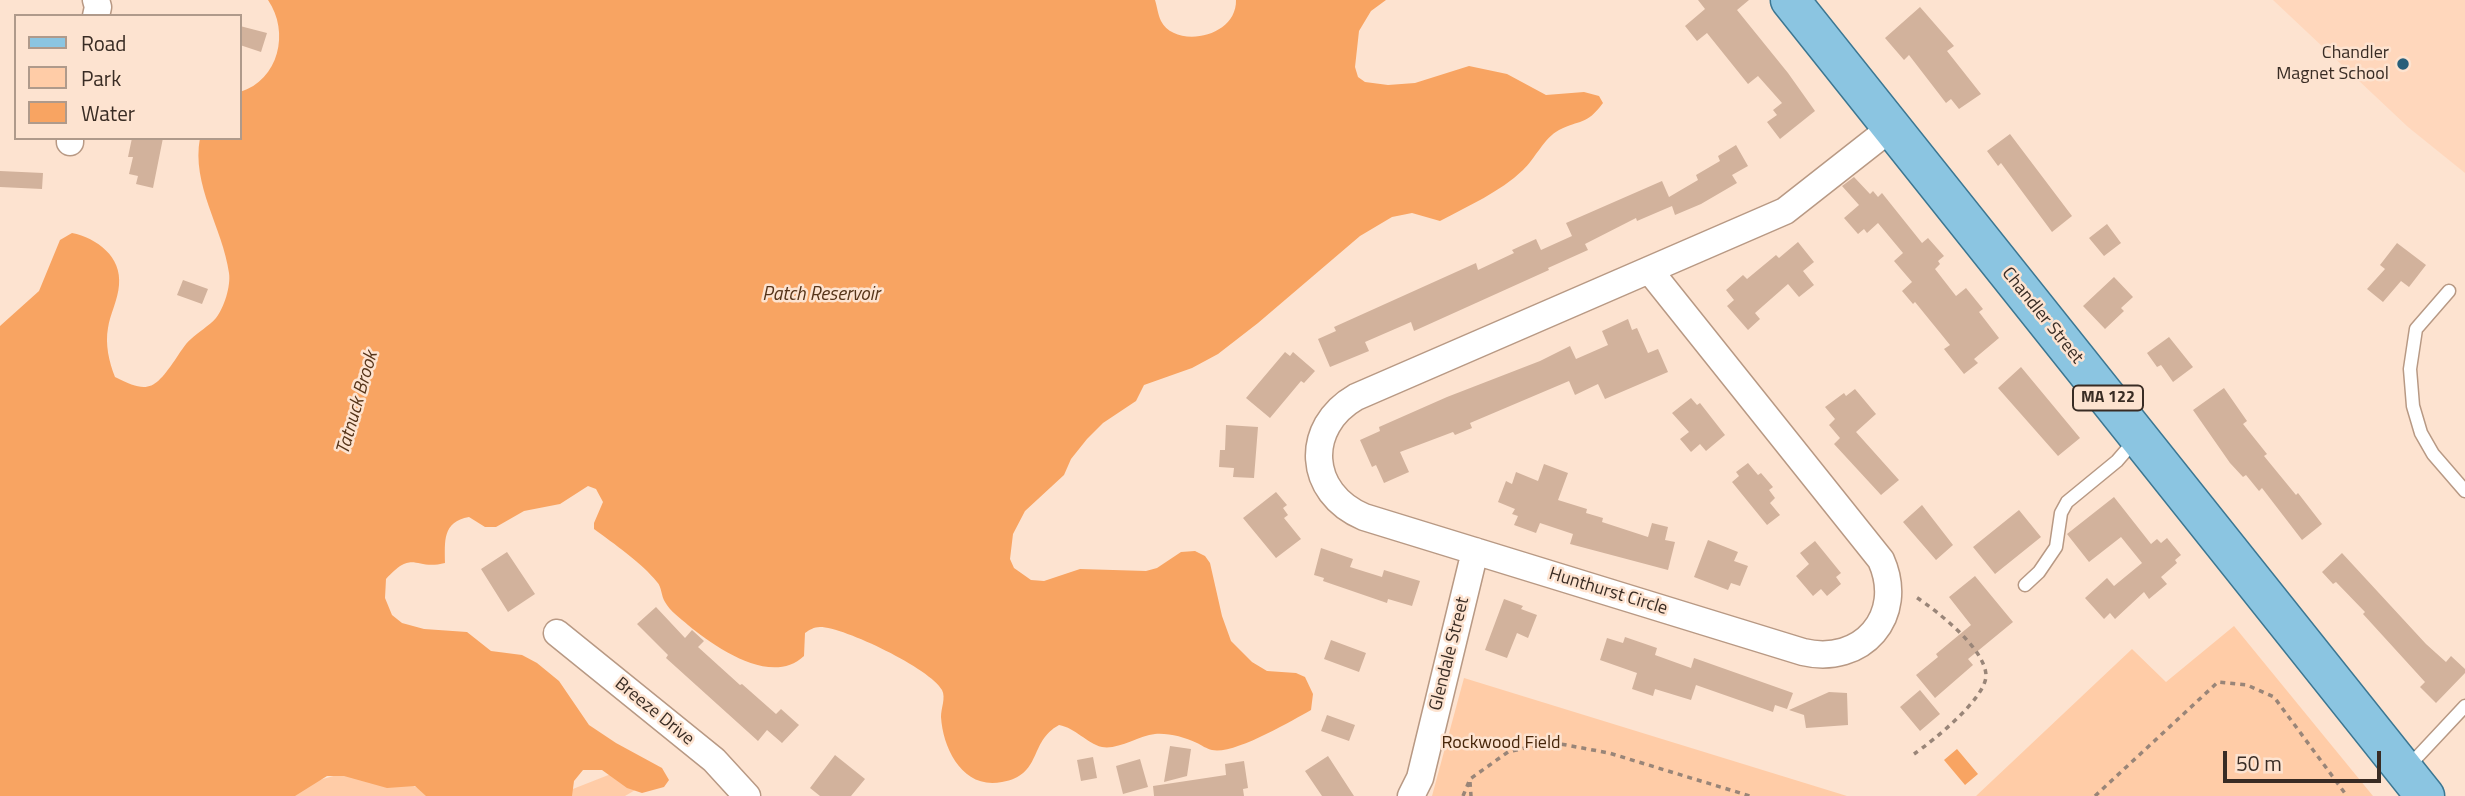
<!DOCTYPE html>
<html>
<head>
<meta charset="utf-8">
<style>
	body { margin:0 }
	#map { position:relative; width:2465px; height:796px; overflow:hidden; background:#fde3d0; font-family:"Titillium Web",sans-serif }
	canvas { display:block }
	.legend { position:absolute; left:14px; top:14px; width:228px; height:126px; box-sizing:border-box; background:#fde3d0; border:2px solid #af9a8b; margin:0; padding:9px 12px; list-style:none; font-size:21px; color:#392c24 }
	.legend li { display:flex; align-items:center; gap:14px; height:35px }
	.legend b { width:35px; border:2px solid #af9a8b }
	.scale { position:absolute; left:2223px; top:751px; width:158px; height:32px; box-sizing:border-box; border:4px solid #392c24; border-top:0; padding-left:9px; font-size:21px; line-height:24px; white-space:nowrap; color:#392c24; -webkit-text-stroke:5px #fde3d0; paint-order:stroke }
</style>
</head>
<body>
<div id="map">
<canvas width="2465" height="796"></canvas>
<ul class="legend">
<li><b style="height:9px;background:#8bc5e1"></b>Road</li>
<li><b style="height:19px;background:#ffcca7"></b>Park</li>
<li><b style="height:19px;background:#f8a462"></b>Water</li>
</ul>
<div class="scale">50 m</div>
</div>
<script>
const ctx = document.querySelector('canvas').getContext('2d');
ctx.lineJoin = 'round';
function fill(path, color) {
  ctx.fillStyle = color;
  ctx.fill(path, 'evenodd');
}
function strokePath(path, color, width, dash) {
  ctx.strokeStyle = color;
  ctx.lineWidth = width;
  ctx.lineCap = dash ? 'butt' : 'round';
  ctx.setLineDash(dash || []);
  ctx.stroke(path);
}
function drawText(font, color, halo, rows, align = 'center') {
  ctx.font = font + ' "Titillium Web",sans-serif';
  ctx.lineWidth = 5;
  ctx.setLineDash([]);
  ctx.textBaseline = 'middle';
  ctx.strokeStyle = halo;
  ctx.fillStyle = color;
  for (const [text, x, y, turn = 0] of rows) {
    ctx.save();
    ctx.translate(x, y);
    ctx.rotate((+turn || 0) * Math.PI / 180);
    ctx.textAlign = isNaN(turn) ? turn : align;
    if (halo) ctx.strokeText(text, 0, 0);
    ctx.fillText(text, 0, 0);
    ctx.restore();
  }
}
const built = new Path2D(`
	M2273,0H2465V173L2408,127Z`);
const green = new Path2D(`
	M2234,626L2373,796H1976L2132,649L2166,682Z
	M1464,678L1847,796H1432Z
	M344,773C367,777 413,778 429,796H294L309,783Z
	M611,774L637,789L625,796H555Z`);
const water = new Path2D(`
	M268,0H1155C1157,6 1158,15 1161,21C1175,49 1237,38 1236,0H1386L1371,11L1359,31L1355,67L1358,77L1365,82L1388,85L1415,83L1469,66L1507,74L1546,95L1584,92L1599,96L1603,103C1586,126 1580,119 1559,130C1544,138 1535,159 1523,170C1500,192 1468,206 1440,221L1412,213L1392,217L1360,236L1258,323L1218,354L1192,368L1144,385L1136,401L1103,423L1087,439L1071,459L1064,475L1025,511L1013,534L1010,559L1014,568L1031,580L1044,581L1080,569L1146,571L1157,568L1181,552L1195,551L1205,556L1210,563L1222,616L1231,641L1252,662L1267,671L1296,673L1305,677L1313,694L1311,710C1291,721 1234,755 1212,750C1207,749 1201,745 1197,743C1184,737 1169,733 1155,734C1138,736 1118,750 1102,747C1086,743 1076,728 1059,725C1028,742 1043,775 1002,782C963,790 943,749 941,717C941,708 946,698 942,690C931,669 844,627 820,627C814,627 809,630 805,633L804,656C771,687 715,647 688,625C680,618 670,611 665,602C661,596 662,587 657,582C643,564 613,543 594,529V523L603,502L596,489L588,486L560,504L524,511L496,527H485L469,517C442,522 445,541 445,563C414,571 414,548 386,579L385,598L392,615L402,623L424,629L467,632L491,651L522,655L537,663L559,681L589,725L616,743L662,768L669,780L664,787L642,793L627,788L602,770H583L574,781L572,796H426L415,786L387,788L344,776H327L295,796H0V326L39,291L60,240L72,233C97,238 122,257 119,285C118,300 110,314 108,328C105,344 109,362 115,377C148,394 154,390 175,360C180,353 184,345 191,339C198,332 209,326 216,318C224,308 231,286 229,273C223,228 191,185 200,138H240V92C279,80 290,32 268,0Z
	M1957,749L1978,774L1965,785L1944,760Z`);
const building = new Path2D(`
	M1698,0H1749L1737,10L1788,73L1815,111L1780,139L1767,122L1777,115L1773,110L1782,103L1758,76L1748,84L1707,33L1697,41L1685,26L1705,9Z
	M1920,7L1954,46L1947,51L1981,94L1959,109L1951,99L1946,103L1909,55L1904,60L1885,38Z
	M240,26L267,33L261,52L240,45Z
	M2010,134L2072,216L2052,232L2001,163L1998,166L1987,151Z
	M132,138H163L153,188L136,184L138,176L129,174L133,157H128Z
	M1736,145L1748,166L1732,175L1737,183L1701,204L1675,215L1672,206L1637,221L1636,218L1585,244L1588,250L1548,268L1549,270L1414,331L1411,322L1365,342L1369,351L1330,367L1318,339L1336,331L1334,327L1476,263L1478,270L1514,253L1512,250L1536,239L1541,250L1572,236L1566,223L1662,181L1669,197L1698,180L1696,175L1720,161L1718,156Z
	M0,171L43,173L42,189L0,187Z
	M1854,177L1870,194L1873,191L1878,197L1882,193L1922,243L1928,238L1944,256L1938,261L1940,264L1935,269L1956,296L1966,288L1983,309L1979,312L1999,338L1974,359L1978,363L1964,374L1944,349L1950,345L1915,302L1913,304L1902,291L1912,282L1894,261L1903,253L1878,223L1867,233L1864,229L1858,234L1844,218L1859,205L1842,186Z
	M2107,224L2121,243L2104,256L2089,238Z
	M1798,242L1814,262L1803,271L1814,285L1799,297L1788,284L1755,313L1760,319L1748,330L1727,306L1734,300L1726,290L1743,275L1747,279L1776,255L1779,258Z
	M2397,243L2426,265L2409,287L2401,281L2383,302L2367,289L2385,269L2380,265Z
	M2114,277L2133,297L2121,308L2124,311L2105,329L2083,306Z
	M183,280L208,289L202,304L177,295Z
	M1628,319L1632,330L1637,328L1648,353L1658,349L1668,372L1605,399L1598,384L1575,395L1569,381L1470,423L1472,428L1455,435L1453,432L1400,452L1409,472L1384,483L1376,465L1372,467L1360,440L1380,431L1379,427L1447,397L1540,361L1570,346L1576,359L1608,345L1602,331Z
	M2169,337L2193,367L2173,382L2161,365L2157,367L2147,353Z
	M1285,352L1290,356L1293,352L1315,371L1304,383L1301,381L1270,418L1246,398Z
	M2021,367L2080,438L2058,456L1998,388Z
	M2224,388L2247,421L2243,424L2267,454L2264,456L2296,495L2298,493L2322,524L2302,540L2262,488L2259,491L2246,475L2243,477L2230,463L2193,410Z
	M1855,389L1876,414L1856,432L1899,480L1881,495L1834,444L1840,438L1829,425L1835,419L1825,407L1844,393L1846,396Z
	M1691,398L1697,405L1700,403L1725,435L1706,451L1700,444L1691,452L1680,439L1689,432L1672,413Z
	M1226,425L1258,427L1254,478L1233,477L1234,468L1219,467L1220,450H1225Z
	M1748,463L1758,475L1761,473L1773,487L1769,490L1775,498L1770,503L1780,515L1767,525L1732,482L1739,476L1736,472Z
	M1544,464L1568,473L1558,500L1587,509L1586,513L1603,518L1602,522L1648,537L1652,523L1668,527L1665,540L1675,542L1668,570L1570,544L1573,534L1540,523L1536,533L1514,525L1518,516L1512,514L1515,509L1498,502L1506,481L1512,484L1516,472L1538,481Z
	M1276,492L1287,505L1283,508L1288,515L1284,518L1301,539L1276,558L1243,518Z
	M2114,497L2151,544L2157,539L2161,543L2167,538L2181,555L2175,560L2177,563L2161,577L2167,584L2149,599L2144,592L2115,619L2110,613L2104,619L2085,598L2107,578L2114,586L2142,563L2121,537L2089,562L2067,534Z
	M1922,505L1953,545L1936,560L1903,522Z
	M2019,510L2041,537L1995,574L1973,547Z
	M1708,540L1738,552L1734,561L1748,566L1740,586L1731,583L1728,590L1694,577Z
	M1815,541L1841,573L1836,577L1841,584L1827,596L1821,589L1813,596L1796,576L1809,564L1800,553Z
	M1321,548L1353,559L1350,567L1382,577L1384,570L1420,581L1412,606L1388,599L1387,603L1323,581L1324,578L1314,575Z
	M507,552L535,594L508,612L481,569Z
	M2342,553L2426,644L2446,662L2451,656L2465,669V673L2436,703L2420,687L2425,682L2363,614L2365,612L2336,582L2333,584L2322,572Z
	M1975,576L2013,622L1968,659L1973,665L1935,698L1916,675L1938,657L1936,654L1971,625L1949,597Z
	M1504,599L1523,606L1521,609L1537,615L1528,638L1517,633L1507,658L1485,650Z
	M656,607L685,638L692,630L704,641L698,647L740,685L742,684L776,714L781,709L799,725L782,743L767,730L758,741L666,658L668,655L637,624Z
	M1625,637L1657,648L1655,655L1691,668L1694,658L1793,693L1787,709L1775,705L1773,712L1696,685L1691,700L1655,689L1653,696L1632,689L1637,673L1600,660L1607,638L1623,643Z
	M1331,640L1366,653L1359,672L1324,659Z
	M1920,690L1940,714L1920,731L1900,707Z
	M1829,692L1847,693L1848,725L1806,728L1804,715L1789,710Z
	M1327,715L1355,725L1349,741L1321,731Z
	M1170,746L1191,749L1187,776L1164,782Z
	M835,755L865,779L851,796H820L810,788Z
	M1328,756L1354,796H1322L1305,771Z
	M1093,757L1097,778L1081,781L1077,760Z
	M1140,759L1148,787L1123,794L1116,766Z
	M1244,761L1248,788L1243,789L1244,796H1154L1153,786L1226,775L1225,764Z`);
const path = new Path2D(`
	M1914,754C1933,741 1985,699 1986,676C1986,649 1937,611 1916,597
	M1470,782L1471,796
	M1463,796L1470,779L1508,752L1550,742L1609,753L1750,796
	M2095,796L2218,682L2247,685L2274,697L2347,796`);
const service = new Path2D(`
	M2449,291L2416,329L2410,369L2413,406L2421,433L2433,454L2465,491
	M2025,585L2039,572L2056,547L2061,513L2067,502L2117,461L2136,439
	M2407,768L2465,706`);
const minor = new Path2D(`
	M96,0L98,7L96,16
	M70,142V138
	M1650,271L1881,560C1906,616 1862,666 1803,652L1364,517C1307,493 1304,427 1356,397L1785,211L1892,127
	M557,633L714,760L747,796
	M1411,796L1420,778L1475,551`);
const primary = new Path2D(`
	M1790,0L2425,796`);
const markers = [
	[2403,64,7,"#285f7a"]
];
const shields = [
	[2108,398,70]
];
const shieldNames = [
	["MA 122",2108,398]
];
const poiNames = [
	["Chandler",2389,54],
	["Magnet School",2389,75]
];
const streetNames = [
	["Chandler Street",2042,316,51],
	["Hunthurst Circle",1608,592,17],
	["Glendale Street",1450,654,-76],
	["Breeze Drive",654,712,39]
];
const parkNames = [
	["Rockwood Field",1501,744]
];
const waterNames = [
	["Patch Reservoir",821,295],
	["Tatnuck Brook",358,403,-74]
];
fill(built, '#ffd7bc');
fill(green, '#ffcca7');
fill(water, '#f8a462');
fill(building, '#d2b29c');
strokePath(service, '#b89984', 15);
strokePath(minor, '#b89984', 29);
strokePath(primary, '#3c7792', 41);
strokePath(path, '#998578', 3.5, [5, 5]);
strokePath(service, '#fff', 12);
strokePath(minor, '#fff', 26);
strokePath(primary, '#8bc5e1', 38);
for (const [x, y, r, color] of markers) {
  const dot = new Path2D();
  dot.arc(x, y, r, 0, 2 * Math.PI);
  ctx.fillStyle = color;
  ctx.fill(dot);
  strokePath(dot, '#fde3d0', 2.5);
}
for (const [x, y, w] of shields) {
  const box = new Path2D();
  box.roundRect(x - w / 2, y - 12.5, w, 25, 5);
  ctx.fillStyle = '#fde3d0';
  ctx.fill(box);
  strokePath(box, '#392c24', 2);
}
drawText('bold 16px', '#392c24', null, shieldNames);
drawText('18px', '#392c24', '#fde3d0', poiNames, 'right');
drawText('18px', '#392c24', '#fde3d0', streetNames);
drawText('18px', '#47260a', '#fde3d0', parkNames);
drawText('italic 19px', '#563419', '#fde3d0', waterNames);
</script>
</body>
</html>
